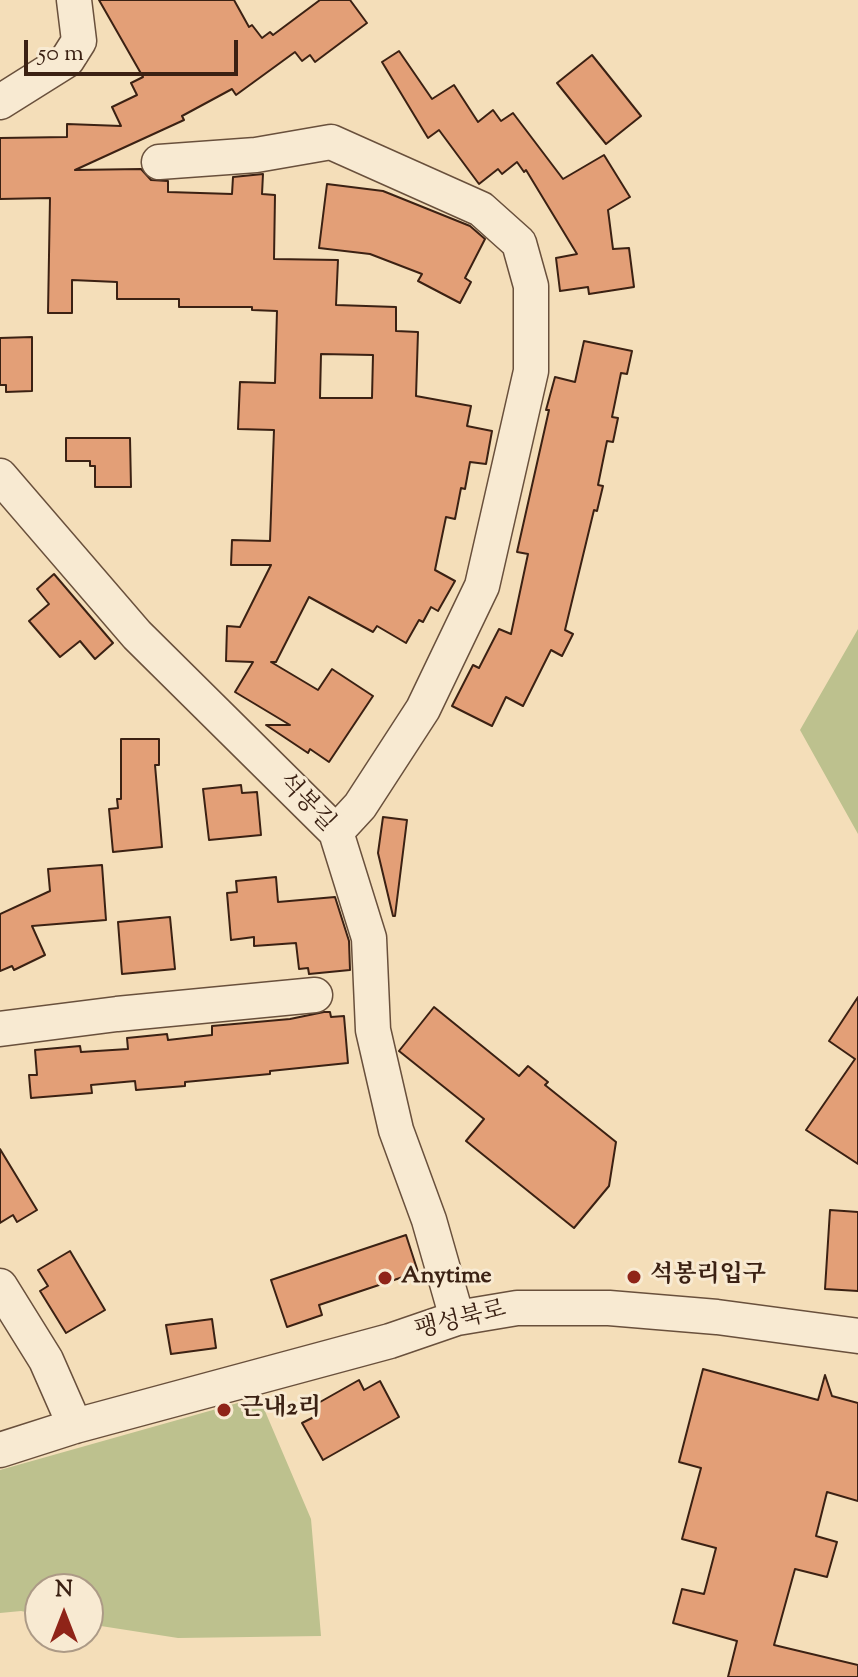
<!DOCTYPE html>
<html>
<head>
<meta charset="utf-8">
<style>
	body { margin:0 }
	#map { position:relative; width:858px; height:1677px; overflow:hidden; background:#f4deb9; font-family:"Sorts Mill Goudy",serif }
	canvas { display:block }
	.north { position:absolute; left:24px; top:1573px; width:80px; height:80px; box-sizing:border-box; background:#f8ead2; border:2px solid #ac9a86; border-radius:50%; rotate:0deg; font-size:22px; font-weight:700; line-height:32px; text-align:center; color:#3b2113 }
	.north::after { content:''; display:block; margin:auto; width:28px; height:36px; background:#8f2418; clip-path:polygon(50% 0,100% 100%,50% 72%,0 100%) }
	.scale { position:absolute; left:24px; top:40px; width:214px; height:36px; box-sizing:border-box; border:4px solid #3b2113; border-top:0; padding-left:10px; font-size:24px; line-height:28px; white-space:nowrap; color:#3b2113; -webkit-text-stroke:6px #f8ead2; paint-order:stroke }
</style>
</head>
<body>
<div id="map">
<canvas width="858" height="1677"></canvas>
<div class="north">N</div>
<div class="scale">50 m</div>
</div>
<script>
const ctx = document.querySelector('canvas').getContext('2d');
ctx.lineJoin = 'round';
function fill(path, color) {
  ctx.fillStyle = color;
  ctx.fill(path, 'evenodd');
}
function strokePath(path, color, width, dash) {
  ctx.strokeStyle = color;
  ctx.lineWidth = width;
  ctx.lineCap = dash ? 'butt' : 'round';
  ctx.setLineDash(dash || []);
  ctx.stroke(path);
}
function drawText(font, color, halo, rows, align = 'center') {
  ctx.font = font + ' "Sorts Mill Goudy","Noto Serif KR",serif';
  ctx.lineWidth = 6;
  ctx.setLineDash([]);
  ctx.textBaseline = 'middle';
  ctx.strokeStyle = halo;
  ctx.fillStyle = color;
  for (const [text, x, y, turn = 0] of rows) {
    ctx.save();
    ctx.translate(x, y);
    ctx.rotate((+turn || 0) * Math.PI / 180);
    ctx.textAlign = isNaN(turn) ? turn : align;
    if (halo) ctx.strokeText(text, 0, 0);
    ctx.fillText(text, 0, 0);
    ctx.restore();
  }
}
const green = new Path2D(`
	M858,629V834L800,730Z
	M259,1397L311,1519L321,1636L178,1638L88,1624V1589H40V1615L21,1611L0,1613V1470Z`);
const building = new Path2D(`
	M99,0H234L249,27L252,25L262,38L270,32L273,35L320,0H350L367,23L315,62L310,55L302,61L295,52L236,95L232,89L182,116L184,120L75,170L141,169L151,180L168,181V192L232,194L233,177L263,174L262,194L275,195L274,259L338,260L336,305L396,307V331L418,332L416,396L471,406L467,426L492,431L486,464L470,462L465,489L461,488L455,519L446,517L435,570L455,581L438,611L431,607L423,622L419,620L406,643L377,626L373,632L309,597L276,662H271L318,690L332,669L373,696L329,762L310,749L308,753L266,725H290L235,692L253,662L226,661L227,626L240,627L271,565H231L232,540L270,541L274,430L238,429L240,382L275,383L277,311L252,310V307H179V299H117V282L72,280V313H48L50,198L0,199V138L67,137V124L121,126L112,107L137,95L131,83L143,77ZM321,354L373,355L372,398H320Z
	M399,51L432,99L454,85L478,122L493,110L501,121L513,113L563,179L604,155L630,197L608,210L613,249L629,248L634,287L589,294L588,287L560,291L556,258L577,254L526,170L524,172L517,162L502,174L498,169L479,184L439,130L428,138L382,62Z
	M592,55L641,116L606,144L557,83Z
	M327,184L383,191L470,226L485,239L465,278L471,282L460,303L418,281L422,274L370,254L319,248Z
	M32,337V391L6,392V385H0V338Z
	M584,341L632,351L627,374L621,373L612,417L618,418L613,442L607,441L598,485L603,486L597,511L594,510L565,630L573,634L562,656L551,650L523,706L506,697L492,726L452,706L473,665L479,668L499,629L511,634L528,554L517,552L549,410H546L555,377L575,382Z
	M66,438H130L131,487H95V466H90V461H66Z
	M54,574L113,643L95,659L80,641L60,657L29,621L49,604L37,589Z
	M121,739H159V765H155L162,847L113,852L109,809L118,808L117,799H121Z
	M241,785L242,793L257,792L261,835L209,840L203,789Z
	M383,817L407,820L395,916H393L378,853Z
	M102,865L106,920L32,926L45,955L14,970L12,966L0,971V914L50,891L48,869Z
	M276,877L278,902L335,897L349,941L350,970L309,974L308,968L299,969L296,943L254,946V937L231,940L227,893L237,892L236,881Z
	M170,917L175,969L122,974L118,922Z
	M858,997V1164L806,1130L855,1059L829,1041Z
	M434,1007L519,1076L528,1066L548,1082L545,1085L616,1142L609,1186L574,1228L466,1141L484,1119L399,1051Z
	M324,1012H330L331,1017L344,1016L348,1063L270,1071V1074L185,1082V1086L136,1090L135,1081L91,1085L92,1093L31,1098L29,1075H37L35,1050L80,1046L81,1052L128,1049L127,1038L167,1034L168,1040L212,1035V1026L290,1019Z
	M0,1149L37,1210L17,1222L13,1215L0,1223Z
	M830,1210L858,1212V1291L825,1289Z
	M406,1235L418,1272L319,1305L322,1315L287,1327L271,1280Z
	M70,1251L105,1310L66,1333L40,1291L48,1286L38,1270Z
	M212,1319L216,1348L171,1354L166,1325Z
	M703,1369L818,1400L825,1375L832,1396L858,1403V1501L827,1492L816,1536L837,1542L827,1577L795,1569L774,1645L858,1665V1677H728L737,1641L673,1623L682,1589L704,1594L716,1548L682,1539L701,1468L679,1462Z
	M359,1380L364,1390L380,1381L399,1417L323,1460L302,1423L318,1415L313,1406Z`);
const minor = new Path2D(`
	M0,102L67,60L79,41L74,0
	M159,162L256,155L331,142L481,209L519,243L531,286V371L482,586L423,709L360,806L336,832
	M0,476L137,635L336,832L369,938L373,1030L396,1130L429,1220L457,1318
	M0,1029L117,1014L315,995
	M0,1286L46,1360L75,1426
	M0,1450L75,1426L390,1341L457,1318L517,1308H609L717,1317L858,1336`);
const markers = [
	[634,1277,8,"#8f2418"],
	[385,1278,8,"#8f2418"],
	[224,1410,8,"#8f2418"]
];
const streetNames = [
	["석봉길",305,804,46],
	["팽성북로",461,1322,-14]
];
const poiNames = [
	["석봉리입구",650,1277],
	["Anytime",401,1278],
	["근내2리",240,1410]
];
fill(green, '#bdc18e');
fill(building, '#e39f77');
strokePath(building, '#3b2113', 2);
strokePath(minor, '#69503c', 37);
strokePath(minor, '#f8ead2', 34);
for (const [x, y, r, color] of markers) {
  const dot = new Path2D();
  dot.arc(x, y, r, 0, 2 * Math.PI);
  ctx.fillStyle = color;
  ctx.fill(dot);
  strokePath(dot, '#f8ead2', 3);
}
drawText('24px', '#3b2113', '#f8ead2', streetNames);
drawText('bold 24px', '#3b2113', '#f8ead2', poiNames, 'left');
</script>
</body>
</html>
